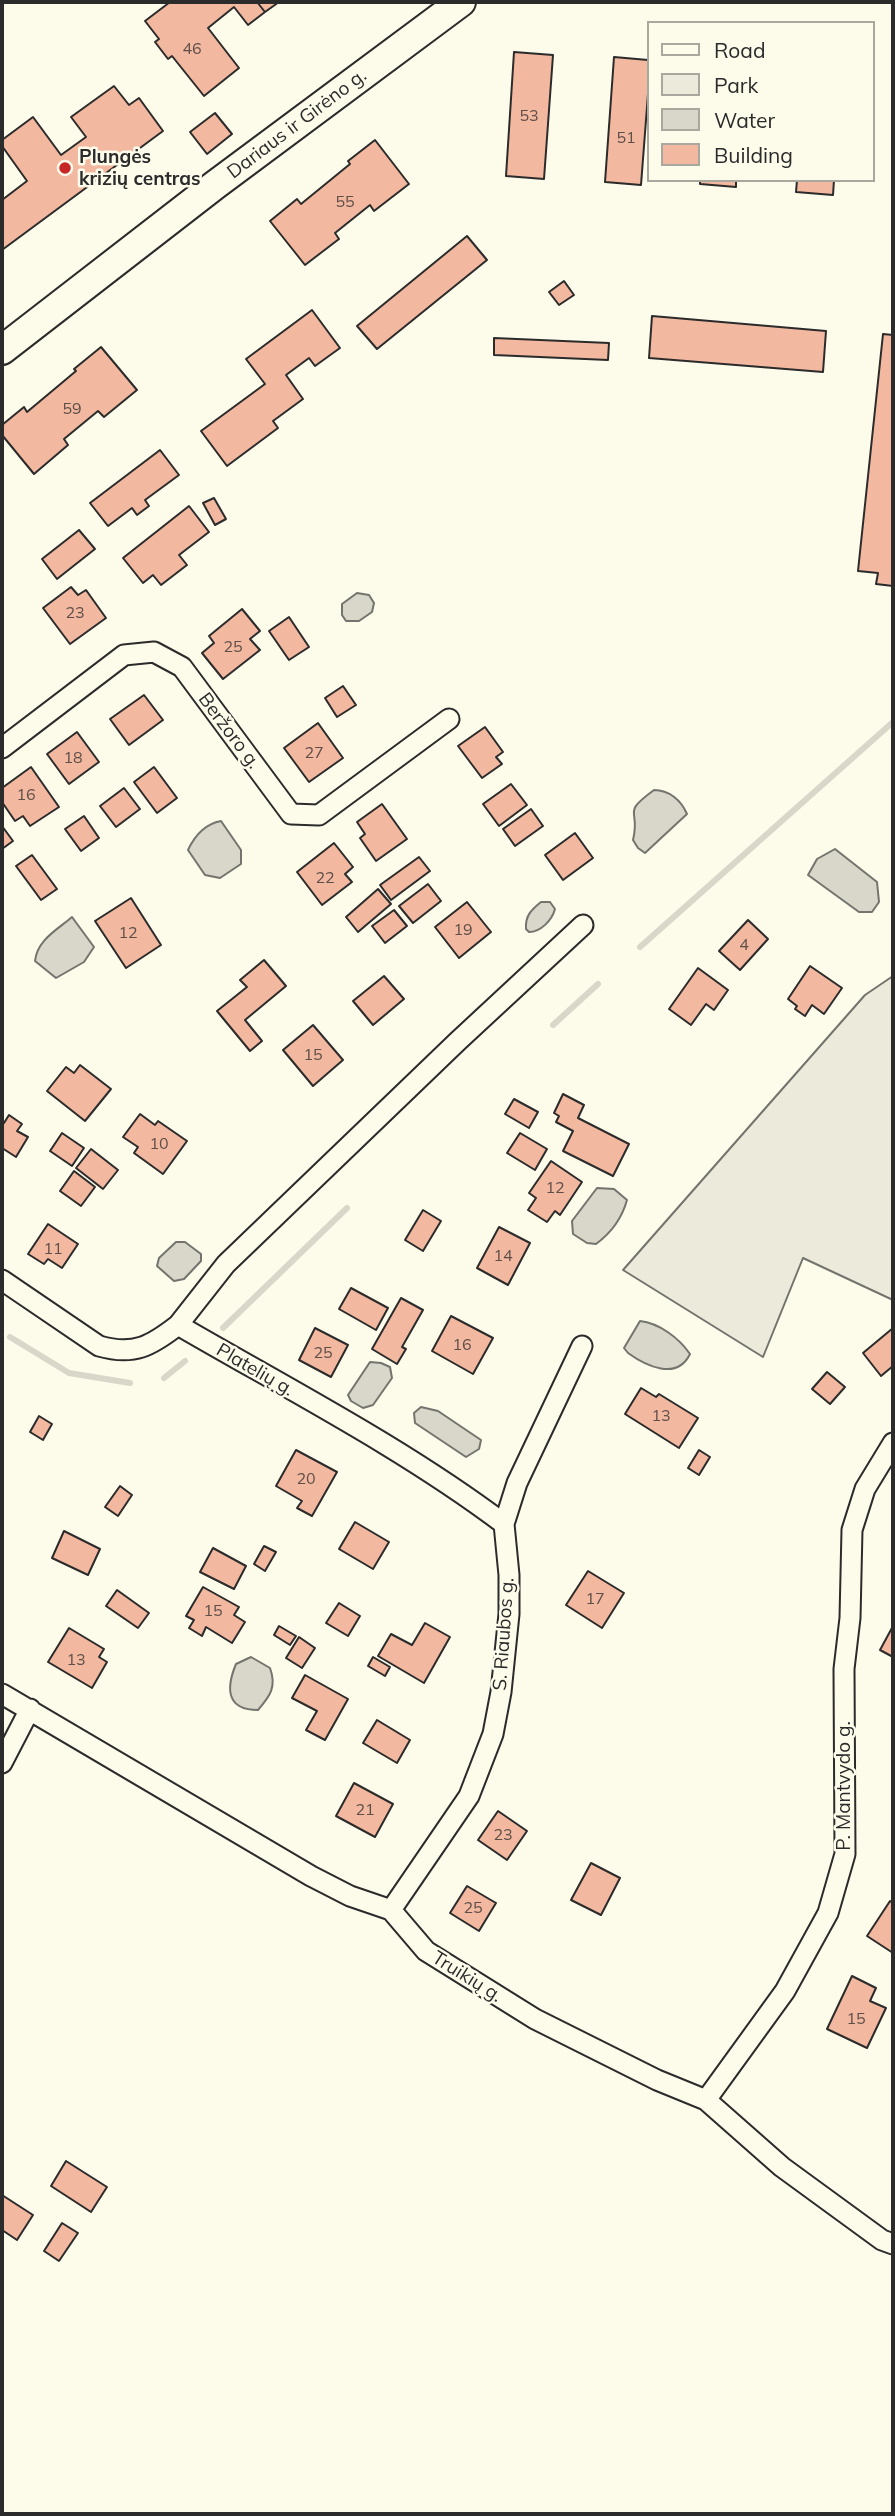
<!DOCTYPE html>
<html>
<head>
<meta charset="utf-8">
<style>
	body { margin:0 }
	#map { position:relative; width:895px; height:2516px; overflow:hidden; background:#fdfbea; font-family:Mulish,sans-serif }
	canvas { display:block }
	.frame { position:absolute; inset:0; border:4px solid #2b2b2b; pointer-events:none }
	.legend { position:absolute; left:647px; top:21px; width:228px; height:161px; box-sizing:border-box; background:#fdfbea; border:2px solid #a9a89e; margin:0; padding:9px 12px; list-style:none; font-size:21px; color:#2b2b2b }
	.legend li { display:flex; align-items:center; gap:14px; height:35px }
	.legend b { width:35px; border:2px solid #a9a89e }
</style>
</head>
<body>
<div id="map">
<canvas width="895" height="2516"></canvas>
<div class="frame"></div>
<ul class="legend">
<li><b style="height:9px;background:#fdfbea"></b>Road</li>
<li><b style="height:19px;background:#ecebdb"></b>Park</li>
<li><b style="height:19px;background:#d8d7c9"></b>Water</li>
<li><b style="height:19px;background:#f2b8a0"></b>Building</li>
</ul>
</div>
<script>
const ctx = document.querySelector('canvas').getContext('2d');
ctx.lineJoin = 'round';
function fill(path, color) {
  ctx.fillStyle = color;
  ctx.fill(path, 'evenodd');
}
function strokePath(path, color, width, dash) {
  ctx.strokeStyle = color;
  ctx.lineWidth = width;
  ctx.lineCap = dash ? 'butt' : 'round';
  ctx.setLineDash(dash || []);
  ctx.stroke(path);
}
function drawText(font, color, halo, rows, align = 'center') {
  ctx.font = font + ' Mulish,sans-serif';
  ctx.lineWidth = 5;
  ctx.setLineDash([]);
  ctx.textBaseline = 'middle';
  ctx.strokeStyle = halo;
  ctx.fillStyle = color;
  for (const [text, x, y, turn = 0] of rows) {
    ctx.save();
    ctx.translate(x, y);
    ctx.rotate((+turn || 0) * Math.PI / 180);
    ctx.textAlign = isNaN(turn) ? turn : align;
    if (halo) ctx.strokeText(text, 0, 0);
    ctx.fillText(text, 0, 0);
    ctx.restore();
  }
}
const green = new Path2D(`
	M893,976V1300L803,1258L763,1357L623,1270L865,995Z`);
const water = new Path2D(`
	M357,593L369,595L374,603L372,612L359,621H346L342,615V604Z
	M654,790C669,790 681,800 687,814L645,853L638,848L633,840C641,808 620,815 654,790Z
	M221,821L241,850V864L220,878L205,875L188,850C195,835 205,824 221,821Z
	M835,849L877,882L879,902L872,912H859L808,875L817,859Z
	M541,902H550L555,909C552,920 541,932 529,932L526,929C525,916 531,910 541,902Z
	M72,917L94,947L84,962L56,978L35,961C37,940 57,930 72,917Z
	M597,1188L614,1189L627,1200C622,1218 611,1233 596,1244L587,1243L573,1234L572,1221Z
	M176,1242H185L201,1254V1261L184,1279L174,1281L157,1266L159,1258Z
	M640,1321C659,1323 679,1338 690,1354C677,1381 646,1366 628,1353L624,1348Z
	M370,1362L381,1363L390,1367L392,1378L373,1405L363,1408L351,1401L348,1395Z
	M421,1407L438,1411L481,1440L479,1449L466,1457L415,1423L414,1413Z
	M251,1657L270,1668C277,1687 270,1696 258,1710C226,1710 226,1688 236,1664Z`);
const stream = new Path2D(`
	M640,947L893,722
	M553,1025L598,984
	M223,1328L347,1208
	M10,1337L69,1373L130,1383
	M164,1378L185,1361`);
const building = new Path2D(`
	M170,2H257L265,12L248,25L234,7L208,28L239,68L204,96L172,56L168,59L155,42L159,39L145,21Z
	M257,2H279L265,12Z
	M514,52L553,55L544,179L506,176Z
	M614,57L648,60V94L641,185L605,182Z
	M114,86L129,105L139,98L163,131L2,250V200L27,181L2,146V140L33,117L61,155L86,137L71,117Z
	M215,113L232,134L207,154L190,132Z
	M375,140L409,184L374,211L370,205L335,233L339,239L305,265L270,221L297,199L301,204L350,164L348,161Z
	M700,180H736V187L700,184Z
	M797,180H834L833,195L796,192Z
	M467,236L487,260L377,349L357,326Z
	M564,281L574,295L559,305L549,292Z
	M312,310L340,348L315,366L309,358L286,375L303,399L273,421L278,428L227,466L201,431L265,384L246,359Z
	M652,316L826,331L823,372L649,358Z
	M883,334L893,335V586L876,584L878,573L858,571Z
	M494,338L609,343L608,360L494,355Z
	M101,347L137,390L104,417L98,411L64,439L68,445L34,474L2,435V425L24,407L27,412L76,371L74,369Z
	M160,450L179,475L145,500L149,506L137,515L132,508L108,526L90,503Z
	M214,498L226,519L215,525L203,503Z
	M189,506L209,532L179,555L187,565L161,585L153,575L143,583L123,558Z
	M79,530L95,549L57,579L42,559Z
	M71,587L78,595L86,590L106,618L70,644L43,608Z
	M242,609L260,631L250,639L260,650L223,679L202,653L214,643L209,636Z
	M289,617L309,647L289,660L269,631Z
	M343,686L356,705L337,717L325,698Z
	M144,695L163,720L129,745L110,719Z
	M318,723L343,758L309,782L284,748Z
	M485,727L503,752L496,757L502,764L482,778L458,746Z
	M77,732L99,762L69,784L47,754Z
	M31,767L59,807L30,826L23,816L15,821L2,802V788Z
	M154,767L177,798L157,813L134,782Z
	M511,784L527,805L499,826L483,804Z
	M124,788L140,809L116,827L100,806Z
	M382,804L407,839L376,861L360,838L365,834L357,822Z
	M531,809L543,826L515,846L503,829Z
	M84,816L99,838L81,851L65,829Z
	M2,826L13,841L2,849Z
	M575,833L593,858L563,880L545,855Z
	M334,843L353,867L345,874L352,882L322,905L297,872Z
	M32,855L57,889L41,900L16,866Z
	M419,857L430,871L391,900L380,885Z
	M428,884L441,901L413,923L399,906Z
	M378,889L391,904L358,932L346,917Z
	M131,898L161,945L126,968L95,921Z
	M467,902L491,932L459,958L435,927Z
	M394,910L407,926L385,943L372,926Z
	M748,920L768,939L740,970L719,951Z
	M264,960L286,986L245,1020L262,1041L250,1051L217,1011L247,987L240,980Z
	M810,966L842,988L824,1014L812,1005L805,1016L795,1009L797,1006L788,999Z
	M698,968L728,990L714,1010L706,1004L691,1025L669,1009Z
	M384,976L404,999L373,1025L353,1001Z
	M313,1025L343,1060L313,1086L283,1050Z
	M80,1065L111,1089L85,1121L47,1091L66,1067L74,1073Z
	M563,1094L584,1105L578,1118L629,1144L613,1176L563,1151L573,1131L556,1122L559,1116L554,1113Z
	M514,1099L538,1112L529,1128L505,1114Z
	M140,1114L155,1125L158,1121L187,1141L163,1174L134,1153L138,1147L123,1137Z
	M9,1115L22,1124L17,1131L28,1137L16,1157L2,1148V1121L4,1123Z
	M62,1133L84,1148L72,1166L50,1151Z
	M520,1133L547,1149L535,1170L507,1153Z
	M91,1149L118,1170L103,1189L76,1168Z
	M551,1161L582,1182L560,1215L555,1211L547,1222L528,1210L536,1198L529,1193Z
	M74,1171L95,1187L81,1206L60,1191Z
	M423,1210L441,1221L423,1251L405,1240Z
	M48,1224L78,1244L62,1268L48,1259L44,1264L28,1254Z
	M499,1227L530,1243L508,1285L477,1268Z
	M351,1288L388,1308L376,1330L339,1309Z
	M401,1298L423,1310L402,1347L406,1349L397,1364L372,1349Z
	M451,1316L493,1338L473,1374L432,1351Z
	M315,1328L348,1345L331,1377L299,1360Z
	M893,1328V1366L881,1376L863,1353Z
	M827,1372L845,1387L830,1404L812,1389Z
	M641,1388L656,1397L659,1394L698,1418L679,1448L625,1414Z
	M39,1416L52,1424L43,1440L30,1432Z
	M296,1450L337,1472L312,1516L297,1508L302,1501L276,1486Z
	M699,1450L710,1457L699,1475L688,1468Z
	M120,1486L132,1495L118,1516L105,1507Z
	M355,1522L389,1542L373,1569L339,1549Z
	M64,1531L100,1549L88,1575L52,1558Z
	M264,1546L276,1552L265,1571L254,1564Z
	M213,1548L246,1566L234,1589L200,1572Z
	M588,1571L624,1593L602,1628L566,1605Z
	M203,1587L239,1607L234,1615L245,1622L232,1643L206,1627L202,1636L189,1628L194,1620L186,1616Z
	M117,1590L149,1613L138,1628L106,1606Z
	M339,1603L360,1616L348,1636L326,1623Z
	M425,1623L450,1637L424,1683L378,1656L391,1634L412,1645Z
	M279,1626L296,1636L290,1645L274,1635Z
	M893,1626V1657L880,1650Z
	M69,1628L104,1649L99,1657L107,1662L92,1688L48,1662Z
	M299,1637L315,1648L302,1668L286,1658Z
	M373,1657L390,1667L385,1676L368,1666Z
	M305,1675L348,1699L325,1740L306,1730L317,1711L292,1698Z
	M377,1720L410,1740L397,1763L363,1743Z
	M354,1783L393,1804L375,1837L336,1816Z
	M498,1811L527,1831L507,1860L478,1840Z
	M591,1863L620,1878L601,1915L571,1900Z
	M467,1886L496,1903L479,1931L450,1913Z
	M890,1901L893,1903V1953L867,1936Z
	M852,1976L876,1988L870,2001L886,2008L867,2048L827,2029Z
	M66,2161L107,2187L91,2212L51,2186Z
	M2,2195L33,2215L17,2240L2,2230Z
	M62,2223L78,2233L59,2261L44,2251Z`);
const street = new Path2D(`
	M2,748L124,655L154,652L182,667L291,814L319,815L449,719
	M2,1280L99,1346C134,1356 151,1346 178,1325C288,1389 403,1448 504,1524
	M178,1325L226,1264L458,1041L583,925
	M2,1694L311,1876L350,1896L391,1910L426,1951L535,2019L657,2080L706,2100L782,2167L882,2240L893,2244
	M2,1763L30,1709
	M391,1910L469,1796L493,1734L501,1692L509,1614V1575L504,1524L517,1483L582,1346
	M706,2100L785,1991L828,1913L845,1854L844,1669L850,1618L852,1530L865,1489L893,1443`);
const secondary = new Path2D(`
	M2,350L215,185L461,2`);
const markers = [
	[65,168,7,"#c62828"]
];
const numberNames = [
	["46",192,49],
	["53",529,116],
	["51",626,138],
	["55",345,202],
	["59",72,409],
	["23",75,613],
	["25",233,647],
	["27",314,753],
	["18",73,758],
	["16",26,795],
	["22",325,878],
	["19",463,930],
	["12",128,933],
	["4",744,945],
	["15",313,1055],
	["10",159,1144],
	["12",555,1188],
	["11",53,1249],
	["14",503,1256],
	["16",462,1345],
	["25",323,1353],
	["13",661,1416],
	["20",306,1479],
	["17",595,1599],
	["15",213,1611],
	["13",76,1660],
	["21",365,1810],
	["23",503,1835],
	["25",473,1908],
	["15",856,2019]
];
const streetNames = [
	["Dariaus ir Girėno g.",297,124,-37],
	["Beržoro g.",229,731,53],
	["Platelių g.",255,1370,30],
	["S. Riaubos g.",504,1634,-86],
	["P. Mantvydo g.",844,1786,-90],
	["Truikių g.",467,1977,32]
];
const poiNames = [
	["Plungės",79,157],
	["krizių centras",79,179]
];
fill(green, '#ecebdb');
strokePath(green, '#74746e', 2);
fill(water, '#d8d7c9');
strokePath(water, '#74746e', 2);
strokePath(stream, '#d8d7c9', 6);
fill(building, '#f2b8a0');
strokePath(building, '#2b2b2b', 2);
strokePath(street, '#2b2b2b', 23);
strokePath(secondary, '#2b2b2b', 32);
strokePath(street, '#fdfbea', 19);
strokePath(secondary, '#fdfbea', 28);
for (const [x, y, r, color] of markers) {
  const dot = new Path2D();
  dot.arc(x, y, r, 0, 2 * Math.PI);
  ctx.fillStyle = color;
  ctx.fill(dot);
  strokePath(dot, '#fdfbea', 2.5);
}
drawText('16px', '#5d4e48', null, numberNames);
drawText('19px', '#2b2b2b', '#fdfbea', streetNames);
drawText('bold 19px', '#2b2b2b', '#fdfbea', poiNames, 'left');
</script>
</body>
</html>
